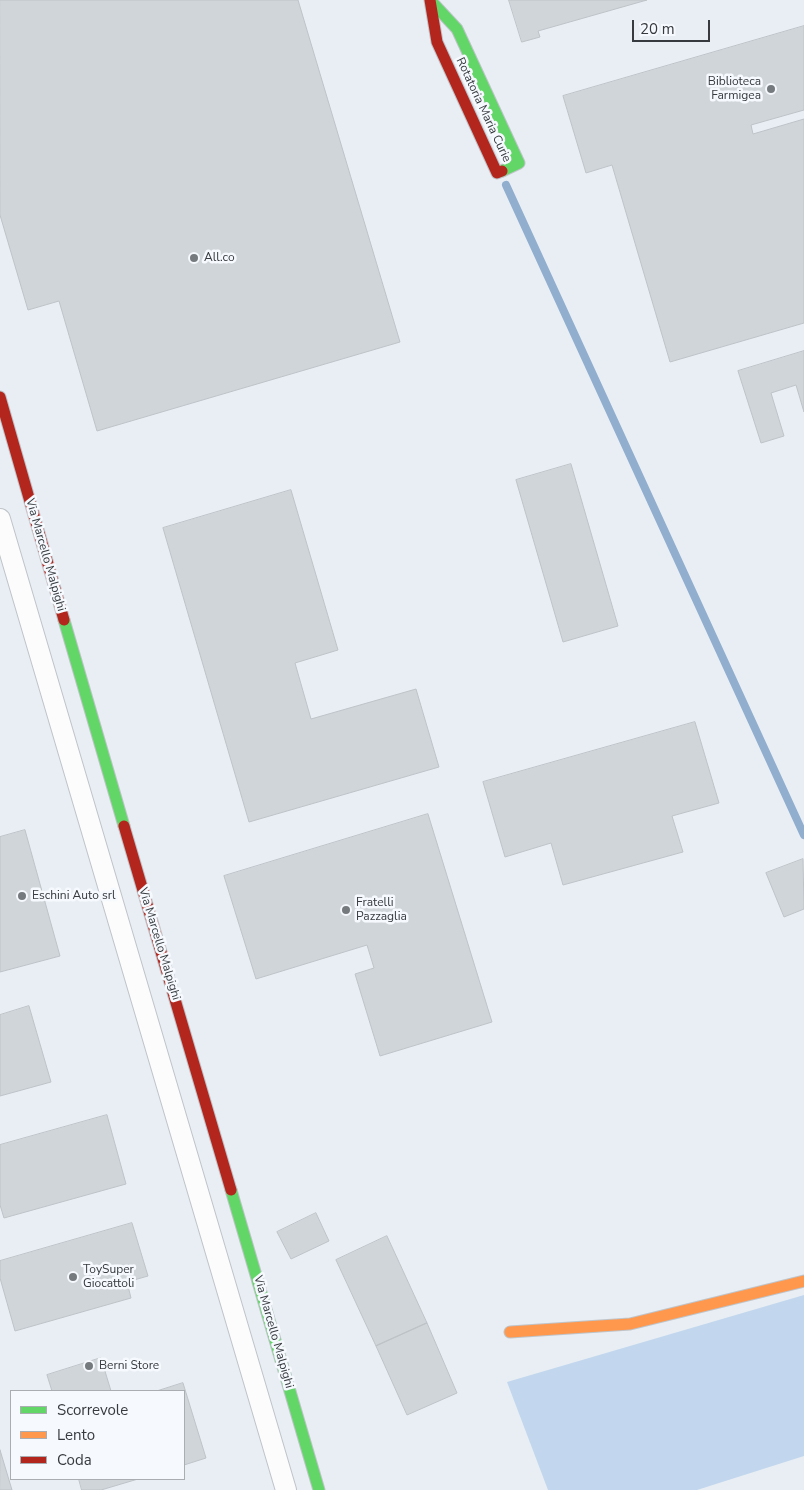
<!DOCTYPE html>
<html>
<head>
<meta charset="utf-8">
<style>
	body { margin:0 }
	#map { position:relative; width:804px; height:1490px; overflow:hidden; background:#e8eef4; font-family:"Nunito Sans",sans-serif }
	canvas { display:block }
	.legend { position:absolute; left:10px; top:1390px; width:175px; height:90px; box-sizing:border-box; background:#f6fafe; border:1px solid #aaaeb2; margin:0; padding:6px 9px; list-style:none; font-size:15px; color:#373b3f }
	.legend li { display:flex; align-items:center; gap:10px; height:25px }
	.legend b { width:25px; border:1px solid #aaaeb2 }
	.scale { position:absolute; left:632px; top:20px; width:78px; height:22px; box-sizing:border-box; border:2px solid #373b3f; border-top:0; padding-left:6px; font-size:15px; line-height:18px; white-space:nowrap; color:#373b3f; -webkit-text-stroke:4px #f6fafe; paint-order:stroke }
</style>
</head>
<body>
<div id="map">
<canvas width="804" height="1490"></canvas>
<ul class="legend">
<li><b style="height:6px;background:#63d668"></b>Scorrevole</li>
<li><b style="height:6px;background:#ff974d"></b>Lento</li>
<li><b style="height:6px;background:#b3261e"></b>Coda</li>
</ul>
<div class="scale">20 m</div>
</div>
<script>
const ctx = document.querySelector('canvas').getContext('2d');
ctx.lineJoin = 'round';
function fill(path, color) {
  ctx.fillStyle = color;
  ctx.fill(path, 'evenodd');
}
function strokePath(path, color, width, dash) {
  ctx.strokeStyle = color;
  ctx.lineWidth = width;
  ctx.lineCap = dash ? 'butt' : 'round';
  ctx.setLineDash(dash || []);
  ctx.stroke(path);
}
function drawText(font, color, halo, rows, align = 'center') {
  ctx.font = font + ' "Nunito Sans",sans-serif';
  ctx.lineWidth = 5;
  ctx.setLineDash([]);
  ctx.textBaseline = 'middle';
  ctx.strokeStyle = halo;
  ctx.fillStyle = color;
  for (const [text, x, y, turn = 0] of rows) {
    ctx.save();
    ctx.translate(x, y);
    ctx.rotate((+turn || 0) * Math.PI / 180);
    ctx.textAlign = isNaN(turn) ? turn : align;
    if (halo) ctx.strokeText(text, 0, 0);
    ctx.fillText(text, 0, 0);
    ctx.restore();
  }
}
const green = new Path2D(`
	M804,1295V1456L697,1490H548L507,1382Z`);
const stream = new Path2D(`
	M506,185L804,835`);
const building = new Path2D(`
	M0,0H298L400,342L97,431L59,301L28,310L0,215Z
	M509,0H647L538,31L540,37L522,42Z
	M804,26V110L751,125L753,134L804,119V323L670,362L612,165L586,173L563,96Z
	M804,351V412L796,385L771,393L784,436L761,443L738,371Z
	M571,464L618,626L563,642L516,480Z
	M291,490L338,650L295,663L311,719L416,689L439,767L249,822L163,528Z
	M695,722L719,803L672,816L683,852L563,885L551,843L505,857L483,782Z
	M428,814L492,1022L380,1056L355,974L374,968L367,945L256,979L224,876Z
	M25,830L60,956L0,972V837Z
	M803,859L804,909L784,917L766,873Z
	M29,1006L51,1082L0,1096V1015Z
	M107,1115L126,1184L4,1218L0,1205V1145Z
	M316,1213L329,1241L291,1259L277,1232Z
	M132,1223L148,1276L127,1282L131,1298L15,1331L0,1278V1261Z
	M387,1236L427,1323L376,1346L336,1260Z
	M427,1323L457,1393L407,1415L376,1346Z
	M101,1358L111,1391H52L47,1375Z
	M183,1383L206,1458L184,1465V1391H157Z
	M0,1450L12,1490H0Z
	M79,1479H138L101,1490H82Z`);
const street = new Path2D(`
	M0,519L286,1490`);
const fast = new Path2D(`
	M431,1L457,29L519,163L502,171
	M64,620L124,826
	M231,1190L319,1490`);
const slow = new Path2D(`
	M510,1332L630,1324L804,1281`);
const jam = new Path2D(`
	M430,0L437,42L497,173L502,171
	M0,397L64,620
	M124,826L231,1190`);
const markers = [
	[771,89,5,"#757a7e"],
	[194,258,5,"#757a7e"],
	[22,896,5,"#757a7e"],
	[346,910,5,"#757a7e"],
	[73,1277,5,"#757a7e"],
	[89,1366,5,"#757a7e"]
];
const poiNames = [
	["Biblioteca",761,82,"right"],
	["Farmigea",761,96,"right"],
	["All.co",204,258],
	["Eschini Auto srl",32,896],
	["Fratelli",356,903],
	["Pazzaglia",356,917],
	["ToySuper",83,1270],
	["Giocattoli",83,1284],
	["Berni Store",99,1366]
];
const streetNames = [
	["Rotatoria Maria Curie",483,110,65],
	["Via Marcello Malpighi",45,555,74],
	["Via Marcello Malpighi",159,944,73],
	["Via Marcello Malpighi",273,1332,74]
];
fill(green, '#c2d7ed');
strokePath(stream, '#91aece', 8);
fill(building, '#d0d5da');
strokePath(building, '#bec3c8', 1);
strokePath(street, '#bfc4c9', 22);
strokePath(fast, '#bfc4c9', 13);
strokePath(slow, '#bfc4c9', 13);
strokePath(jam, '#bfc4c9', 13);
strokePath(street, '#fcfcfd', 20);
strokePath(fast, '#63d668', 11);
strokePath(slow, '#ff974d', 11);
strokePath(jam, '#b3261e', 11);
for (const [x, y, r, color] of markers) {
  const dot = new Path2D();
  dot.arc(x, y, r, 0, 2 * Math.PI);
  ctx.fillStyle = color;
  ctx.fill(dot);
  strokePath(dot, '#f6fafe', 2);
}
drawText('12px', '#373b3f', '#f6fafe', poiNames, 'left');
drawText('12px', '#373b3f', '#f6fafe', streetNames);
</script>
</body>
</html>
